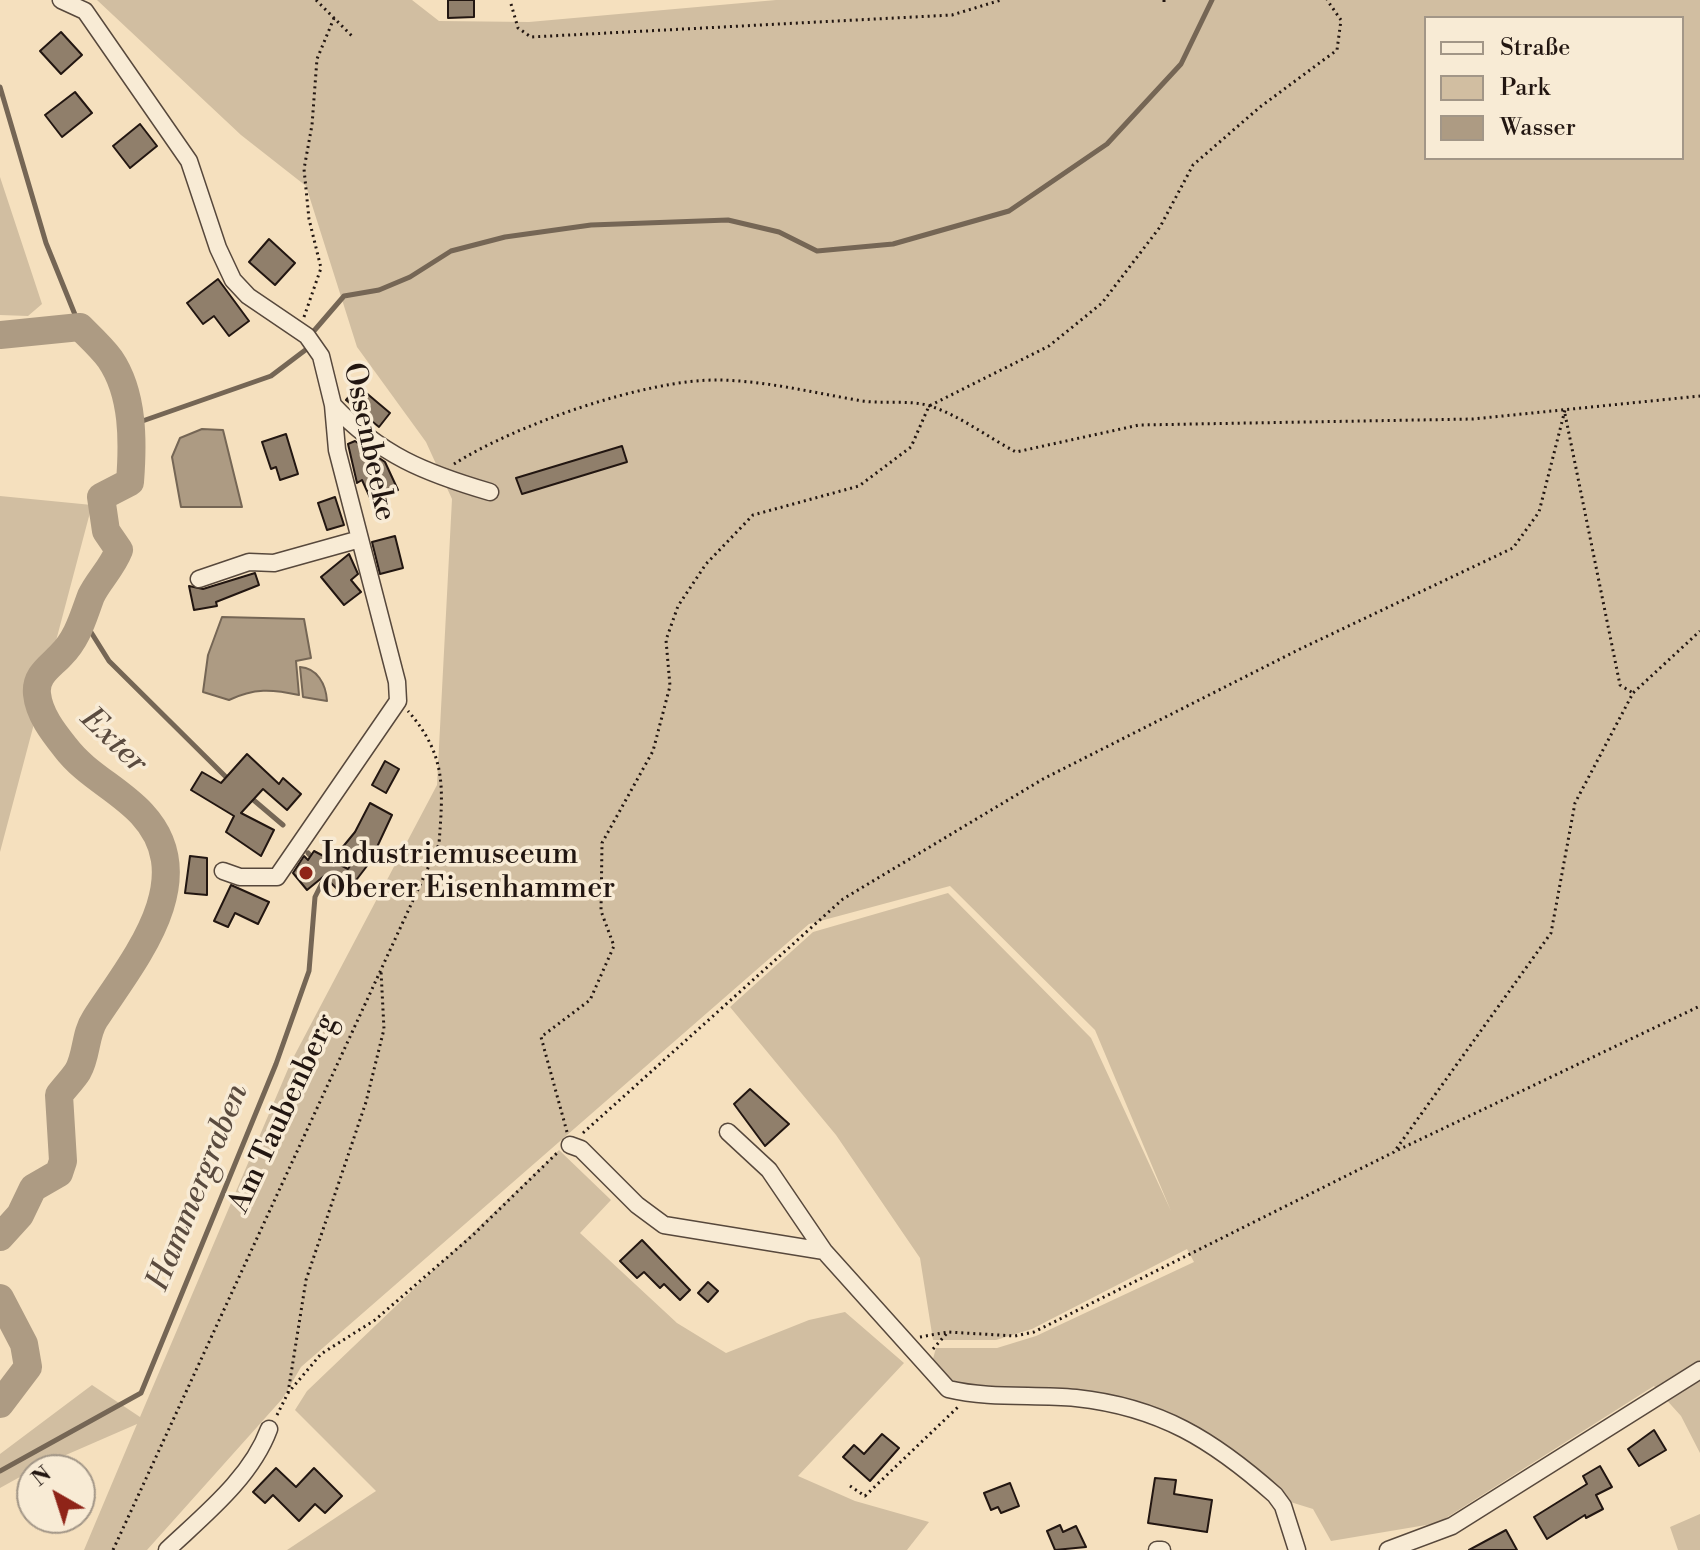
<!DOCTYPE html>
<html>
<head>
<meta charset="utf-8">
<style>
	body { margin:0 }
	#map { position:relative; width:1700px; height:1550px; overflow:hidden; background:#f5e0be; font-family:"Libre Bodoni",serif }
	canvas { display:block }
	.legend { position:absolute; left:1424px; top:16px; width:260px; height:144px; box-sizing:border-box; background:#f8ebd5; border:2px solid #a29687; margin:0; padding:10px 14px; list-style:none; font-size:24px; color:#221611 }
	.legend li { display:flex; align-items:center; gap:16px; height:40px }
	.legend b { width:40px; border:2px solid #a29687 }
	.north { position:absolute; left:16px; top:1454px; width:80px; height:80px; box-sizing:border-box; background:#f8ebd5; border:2px solid #a29687; border-radius:50%; rotate:321deg; font-size:22px; font-weight:700; line-height:32px; text-align:center; color:#221611 }
	.north::after { content:''; display:block; margin:auto; width:28px; height:36px; background:#8f2418; clip-path:polygon(50% 0,100% 100%,50% 72%,0 100%) }
</style>
</head>
<body>
<div id="map">
<canvas width="1700" height="1550"></canvas>
<ul class="legend">
<li><b style="height:10px;background:#f8ebd5"></b>Straße</li>
<li><b style="height:22px;background:#d1bea1"></b>Park</li>
<li><b style="height:22px;background:#ad9b83"></b>Wasser</li>
</ul>
<div class="north">N</div>
</div>
<script>
const ctx = document.querySelector('canvas').getContext('2d');
ctx.lineJoin = 'round';
function fill(path, color) {
  ctx.fillStyle = color;
  ctx.fill(path, 'evenodd');
}
function strokePath(path, color, width, dash) {
  ctx.strokeStyle = color;
  ctx.lineWidth = width;
  ctx.lineCap = dash ? 'butt' : 'round';
  ctx.setLineDash(dash || []);
  ctx.stroke(path);
}
function drawText(font, color, halo, rows, align = 'center') {
  ctx.font = font + ' "Libre Bodoni",serif';
  ctx.lineWidth = 7;
  ctx.setLineDash([]);
  ctx.textBaseline = 'middle';
  ctx.strokeStyle = halo;
  ctx.fillStyle = color;
  for (const [text, x, y, turn = 0] of rows) {
    ctx.save();
    ctx.translate(x, y);
    ctx.rotate((+turn || 0) * Math.PI / 180);
    ctx.textAlign = isNaN(turn) ? turn : align;
    if (halo) ctx.strokeText(text, 0, 0);
    ctx.fillText(text, 0, 0);
    ctx.restore();
  }
}
const green = new Path2D(`
	M97,0H412L439,21L529,22L776,0H1700V1453L1681,1416L1654,1386L1438,1523L1331,1541L1313,1509L1284,1500L1165,1415L950,1385L931,1366L936,1348H997L1036,1336L1194,1262L1187,1249L1032,1329L996,1340H933L920,1258L836,1135L730,1007L813,932L948,893L1091,1038L1171,1211L1095,1030L950,886L809,924L301,1367L283,1398L147,1550H84L137,1424L36,1468L0,1488V1454L92,1385L140,1417L291,1062L437,785L452,499L426,442L357,347L306,186L241,135ZM1426,18H1682V158H1426Z
	M0,177L42,304L28,316L0,315Z
	M0,496L92,505L0,852Z
	M559,1150L611,1200L580,1233L677,1323L726,1353L809,1320L845,1312L904,1363L798,1476L855,1501L929,1522L907,1550H287L376,1491L295,1410L307,1391Z
	M1700,1514V1550H1678L1670,1527Z`);
const water = new Path2D(`
	M202,429L223,430L242,507H181L172,457L180,438Z
	M222,617L304,619L311,658L296,661L299,695C272,689 254,688 229,700L203,692L208,655Z
	M300,667C317,668 326,684 327,701L303,697Z`);
const stream = new Path2D(`
	M0,87L46,243L80,327
	M313,332L344,296L379,290L410,277L451,251L505,237L591,225L728,220L779,232L817,251L893,244L1009,211L1107,144L1181,64L1212,0
	M131,425L271,376L308,348
	M84,621L109,661L230,781
	M250,797L283,825
	M308,853L315,861
	M0,1471L141,1393L276,1064L309,971L315,897L326,875`);
const river = new Path2D(`
	M0,335L80,327C90,337 102,348 110,359C134,394 133,443 130,482L101,497L106,531L119,550C112,568 98,581 91,596C83,617 78,638 61,655C50,667 35,675 37,694C39,714 53,732 65,747C86,775 119,789 142,814C203,880 132,962 95,1019C85,1034 87,1055 78,1071C73,1079 65,1087 59,1095L63,1161L59,1173L33,1188L20,1215L0,1237
	M0,1298L24,1344L28,1367L0,1404`);
const building = new Path2D(`
	M448,0H474V17L448,18Z
	M61,32L82,55L61,74L40,51Z
	M75,92L92,113L62,137L45,115Z
	M140,124L157,146L130,168L113,146Z
	M269,239L295,263L275,285L249,262Z
	M218,279L249,321L229,336L214,316L203,324L187,303Z
	M358,386L390,413L379,427L346,400Z
	M286,434L298,474L280,480L276,467L271,469L262,442Z
	M355,441L385,462L398,490L372,502L362,480L357,483L348,444Z
	M622,446L627,462L522,494L516,478Z
	M335,497L344,525L327,530L318,503Z
	M395,536L403,568L380,574L372,542Z
	M349,554L358,574L351,580L361,592L344,605L321,577Z
	M255,573L259,585L216,602L217,606L194,610L189,586L203,589Z
	M247,754L279,784L283,778L301,794L287,810L263,789L241,813L274,830L261,856L226,832L234,816L191,790L202,772L221,783Z
	M385,761L399,769L386,793L372,785Z
	M370,803L392,815L370,862L344,896L324,876L307,890L293,873L304,856L308,860L314,851L348,869L350,866L337,854L355,832Z
	M190,856L207,858V895L185,893Z
	M231,885L269,902L258,924L235,913L228,927L214,921Z
	M750,1089L789,1124L765,1146L734,1104Z
	M642,1240L690,1290L680,1300L664,1284L660,1288L644,1272L637,1278L620,1261Z
	M708,1282L718,1291L708,1302L698,1293Z
	M1654,1430L1666,1450L1639,1466L1628,1449Z
	M882,1434L899,1448L870,1481L843,1457L854,1445L864,1454Z
	M1600,1466L1612,1487L1596,1495L1603,1509L1586,1518L1585,1515L1547,1539L1534,1517L1587,1484L1583,1476Z
	M276,1468L296,1487L314,1468L342,1496L325,1513L315,1504L299,1521L273,1495L265,1503L253,1492Z
	M1155,1478L1176,1480L1174,1494L1212,1500L1207,1532L1148,1523Z
	M1010,1483L1019,1506L1001,1513L998,1507L991,1510L984,1493Z
	M1060,1525L1063,1532L1076,1526L1086,1547L1055,1550L1047,1531Z
	M1506,1530L1517,1550H1469Z`);
const path = new Path2D(`
	M316,0L354,38
	M1164,0V2
	M511,4L518,28L531,37L952,15L1001,0
	M304,317L321,268L309,219L304,169L312,125L317,59L334,18
	M1565,414L1620,685L1633,693
	M454,464C515,425 646,379 719,380C766,381 810,392 857,400C880,405 908,399 930,406C959,415 989,438 1016,452L1139,425L1473,419L1700,396
	M567,1132L541,1037L590,1000L614,946L601,911L602,843L653,751L670,686L666,640L678,606L706,564L753,515L859,486L911,447L929,406L1049,346L1102,303L1160,227L1193,165L1260,107L1337,50L1341,20L1327,0
	M583,1133L843,899L1043,779L1300,649L1513,548L1539,512L1565,410
	M1398,1150L1700,1006
	M920,1337L948,1332
	M933,1349L948,1332L1015,1336L1034,1332L1394,1152L1551,933L1575,803L1633,693L1700,631
	M288,1393L306,1280L366,1102L384,1029L381,971
	M277,1415L288,1393L321,1354L375,1320L473,1235L558,1152
	M850,1486L865,1496L958,1407
	M113,1550L439,844C443,788 447,756 408,711`);
const minor = new Path2D(`
	M61,0L85,11L189,161L218,248L233,280L248,296L307,336L321,356L333,405L337,450L397,682L398,701L277,877H240L223,871
	M333,405C380,455 425,473 490,492
	M199,579L249,562L274,563L360,539
	M728,1132L769,1170L824,1251L948,1389C990,1399 1033,1394 1076,1398C1160,1407 1213,1440 1275,1495L1283,1506L1297,1550
	M570,1145L581,1149L637,1205L664,1225L824,1251
	M167,1550C204,1515 251,1478 269,1429
	M1157,1550H1162
	M1388,1550L1452,1526L1700,1370`);
const markers = [
	[306,873,8,"#8f2418"]
];
const streetNames = [
	["Ossenbeeke",368,442,78],
	["Am Taubenberg",284,1114,-65]
];
const poiNames = [
	["Industriemuseeum",322,856],
	["Oberer Eisenhammer",322,890]
];
const waterNames = [
	["Exter",113,742,44],
	["Hammergraben",199,1188,-68]
];
fill(green, '#d1bea1');
fill(water, '#ad9b83');
strokePath(water, '#756655', 2);
strokePath(stream, '#756655', 5);
strokePath(river, '#ad9b83', 28);
fill(building, '#907f6b');
strokePath(building, '#221611', 2);
strokePath(minor, '#57483c', 19);
strokePath(path, '#221611', 3, [2, 4]);
strokePath(minor, '#f8ebd5', 16);
for (const [x, y, r, color] of markers) {
  const dot = new Path2D();
  dot.arc(x, y, r, 0, 2 * Math.PI);
  ctx.fillStyle = color;
  ctx.fill(dot);
  strokePath(dot, '#f8ebd5', 3);
}
drawText('30px', '#221611', '#f8ebd5', streetNames);
drawText('30px', '#221611', '#f8ebd5', poiNames, 'left');
drawText('italic 32px', '#5a4b3f', '#f8ebd5', waterNames);
</script>
</body>
</html>
